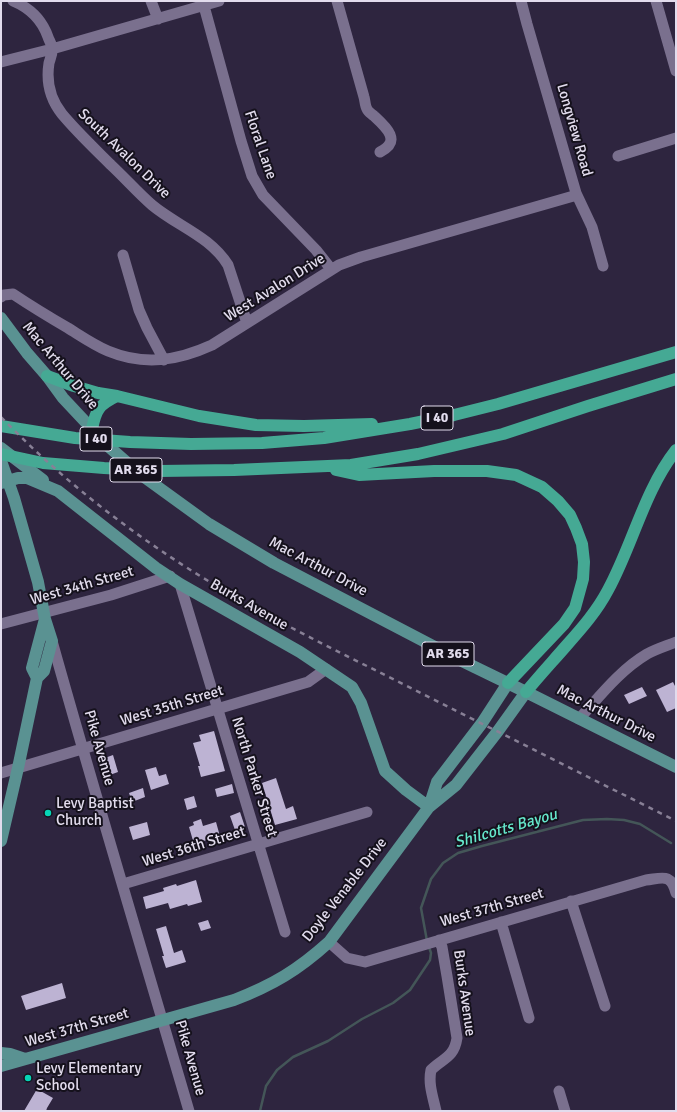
<!DOCTYPE html>
<html>
<head>
<meta charset="utf-8">
<style>
	body { margin:0 }
	#map { position:relative; width:677px; height:1112px; overflow:hidden; background:#2e253f; font-family:Signika,sans-serif }
	canvas { display:block }
	.frame { position:absolute; inset:0; border:2px solid #e2dced; pointer-events:none }
</style>
</head>
<body>
<div id="map">
<canvas width="677" height="1112"></canvas>
<div class="frame"></div>
</div>
<script>
const ctx = document.querySelector('canvas').getContext('2d');
ctx.lineJoin = 'round';
function strokePath(path, color, width, dash) {
  ctx.strokeStyle = color;
  ctx.lineWidth = width;
  ctx.lineCap = dash ? 'butt' : 'round';
  ctx.setLineDash(dash || []);
  ctx.stroke(path);
}
function fill(path, color) {
  ctx.fillStyle = color;
  ctx.fill(path, 'evenodd');
}
function drawText(font, color, halo, rows, align = 'center') {
  ctx.font = font + ' Signika,sans-serif';
  ctx.lineWidth = 4;
  ctx.setLineDash([]);
  ctx.textBaseline = 'middle';
  ctx.strokeStyle = halo;
  ctx.fillStyle = color;
  for (const [text, x, y, turn = 0] of rows) {
    ctx.save();
    ctx.translate(x, y);
    ctx.rotate((+turn || 0) * Math.PI / 180);
    ctx.textAlign = isNaN(turn) ? turn : align;
    if (halo) ctx.strokeText(text, 0, 0);
    ctx.fillText(text, 0, 0);
    ctx.restore();
  }
}
const stream = new Path2D(`
	M427,941L421,908L431,879L443,863L458,853L482,846L583,820L607,819L624,820L640,824L671,843
	M260,1111L266,1086L277,1070L293,1057L328,1041L362,1019L393,1003L410,990L430,960L431,953L429,947`);
const building = new Path2D(`
	M673,682L676,688V708L667,712L656,690Z
	M642,687L647,696L629,704L624,695Z
	M214,731L225,771L201,777L198,766H200L193,743L201,741L199,735Z
	M113,755L118,772L107,776L102,759Z
	M156,767L159,776L166,774L169,784L151,790L145,770Z
	M276,778L286,809L293,806L297,819L275,825L262,783Z
	M232,784L234,793L217,797L215,789Z
	M143,788L145,797L132,802L129,793Z
	M194,796L197,807L187,810L184,799Z
	M240,812L245,827L235,830L230,816Z
	M201,819L203,826L216,822L221,840L211,843L210,839L194,844L189,827L194,825L193,822Z
	M147,822L150,835L133,840L129,827Z
	M196,880L202,902L188,906L187,904L170,909L168,903L146,909L143,897L164,891L163,888L176,884L177,886Z
	M208,920L211,928L201,931L198,923Z
	M166,926L174,953L182,950L186,962L166,968L162,956H164L156,929Z
	M62,983L66,998L26,1010L21,996Z
	M37,1089L53,1098L47,1108L46,1111H24Z`);
const minor = new Path2D(`
	M13,1C30,8 42,20 48,37C49,40 52,45 52,48C53,53 50,59 49,63C46,82 50,99 62,114C77,132 94,148 111,165C125,178 138,193 152,205C177,226 210,236 228,265L247,323
	M151,1L158,19
	M337,1L364,97C365,100 365,106 367,109C368,112 372,114 374,116C386,127 402,141 380,152
	M521,1L527,24L576,193L592,227L603,266
	M656,1L676,71
	M204,6L241,141L252,176L263,195L316,250L331,269
	M1,62L52,49L219,1
	M618,156L676,138
	M123,255L139,310L147,328L164,360
	M1,297L4,295L13,294C31,306 49,317 68,328C81,336 94,345 108,351C144,366 177,361 212,345L339,265L361,257L577,195
	M180,584L285,932
	M1,624L111,595L170,576
	M52,641C96,798 143,954 189,1111
	M579,719C600,696 620,670 647,654C656,649 666,646 676,642
	M1,773L308,682L326,669
	M123,884L367,812
	M571,901L605,1006
	M501,922L529,1018
	M329,942L347,958L365,962L646,880C663,878 671,873 676,893
	M559,1091L565,1111
	M436,1111C433,1097 428,1084 431,1070C443,1058 454,1058 457,1038L447,976L442,947L439,940`);
const major = new Path2D(`
	M1,318L27,353L47,376L63,398L108,446L140,474L209,524L274,563L456,658L526,692L676,767
	M1,448L43,480
	M1,461L14,498L38,582L45,619L52,641L44,671L37,678L18,768L1,841
	M1,483L18,478H27L58,491L156,568L180,584L300,652L352,687L361,703L385,771L406,790L429,807
	M37,678L32,668L45,619
	M429,807L437,782L482,723L508,683
	M1,1053L10,1054L25,1059
	M1,1066L234,1000C273,985 298,970 329,942L429,807L456,785L498,731L526,692`);
const highway = new Path2D(`
	M47,376L74,386L98,393L117,396L199,416L256,425L304,426L372,424
	M1,426L75,438L130,442L191,444L262,443L324,438L410,424L454,415L498,404L676,352
	M92,429C96,409 99,405 117,396
	M1,454L43,463L104,468L159,471L234,470L351,465L418,454L503,434L588,406L676,379
	M336,470L359,475L434,471H487L516,475L542,487L558,501L570,515L576,528L582,544L584,562L583,579L575,608L564,624L508,683
	M526,692C539,676 553,661 566,646C582,628 597,611 608,590C633,544 644,491 676,450`);
const rail = new Path2D(`
	M1,417C67,485 143,543 225,591C257,610 290,627 323,644L676,821`);
const markers = [
	[48,813,4,"#06d5b6"],
	[28,1078,4,"#06d5b6"]
];
const shields = [
	[437,418,32],
	[96,439,32],
	[136,470,52],
	[448,654,52]
];
const shieldNames = [
	["I 40",437,418],
	["I 40",96,439],
	["AR 365",136,470],
	["AR 365",448,654]
];
const streetNames = [
	["Longview Road",574,130,74],
	["Floral Lane",260,145,71],
	["South Avalon Drive",124,154,44],
	["West Avalon Drive",275,288,-32],
	["Mac Arthur Drive",60,366,50],
	["Mac Arthur Drive",318,567,28],
	["West 34th Street",82,586,-16],
	["Burks Avenue",249,605,30],
	["West 35th Street",172,706,-17],
	["Mac Arthur Drive",606,714,27],
	["Pike Avenue",99,748,74],
	["North Parker Street",254,777,73],
	["West 36th Street",194,847,-17],
	["Doyle Venable Drive",345,890,-52],
	["West 37th Street",492,908,-16],
	["Burks Avenue",464,993,82],
	["West 37th Street",77,1028,-16],
	["Pike Avenue",190,1058,74]
];
const poiNames = [
	["Levy Baptist",56,804],
	["Church",56,821],
	["Levy Elementary",36,1069],
	["School",36,1086]
];
const waterNames = [
	["Shilcotts Bayou",506,829,-16]
];
strokePath(stream, '#445658', 2.5);
fill(building, '#bdb3d3');
strokePath(minor, '#7a708e', 11);
strokePath(major, '#5a9292', 12);
strokePath(highway, '#45a994', 12);
strokePath(rail, '#888096', 2.5, [5, 5]);
for (const [x, y, r, color] of markers) {
  const dot = new Path2D();
  dot.arc(x, y, r, 0, 2 * Math.PI);
  ctx.fillStyle = color;
  ctx.fill(dot);
  strokePath(dot, '#15111c', 1.5);
}
for (const [x, y, w] of shields) {
  const box = new Path2D();
  box.roundRect(x - w / 2, y - 12, w, 24, 3);
  ctx.fillStyle = '#15111c';
  ctx.fill(box);
  strokePath(box, '#e2dced', 1);
}
drawText('bold 14px', '#e2dced', null, shieldNames);
drawText('15px', '#e2dced', '#15111c', streetNames);
drawText('15px', '#e2dced', '#15111c', poiNames, 'left');
drawText('italic 16px', '#65e7cb', '#15111c', waterNames);
</script>
</body>
</html>
